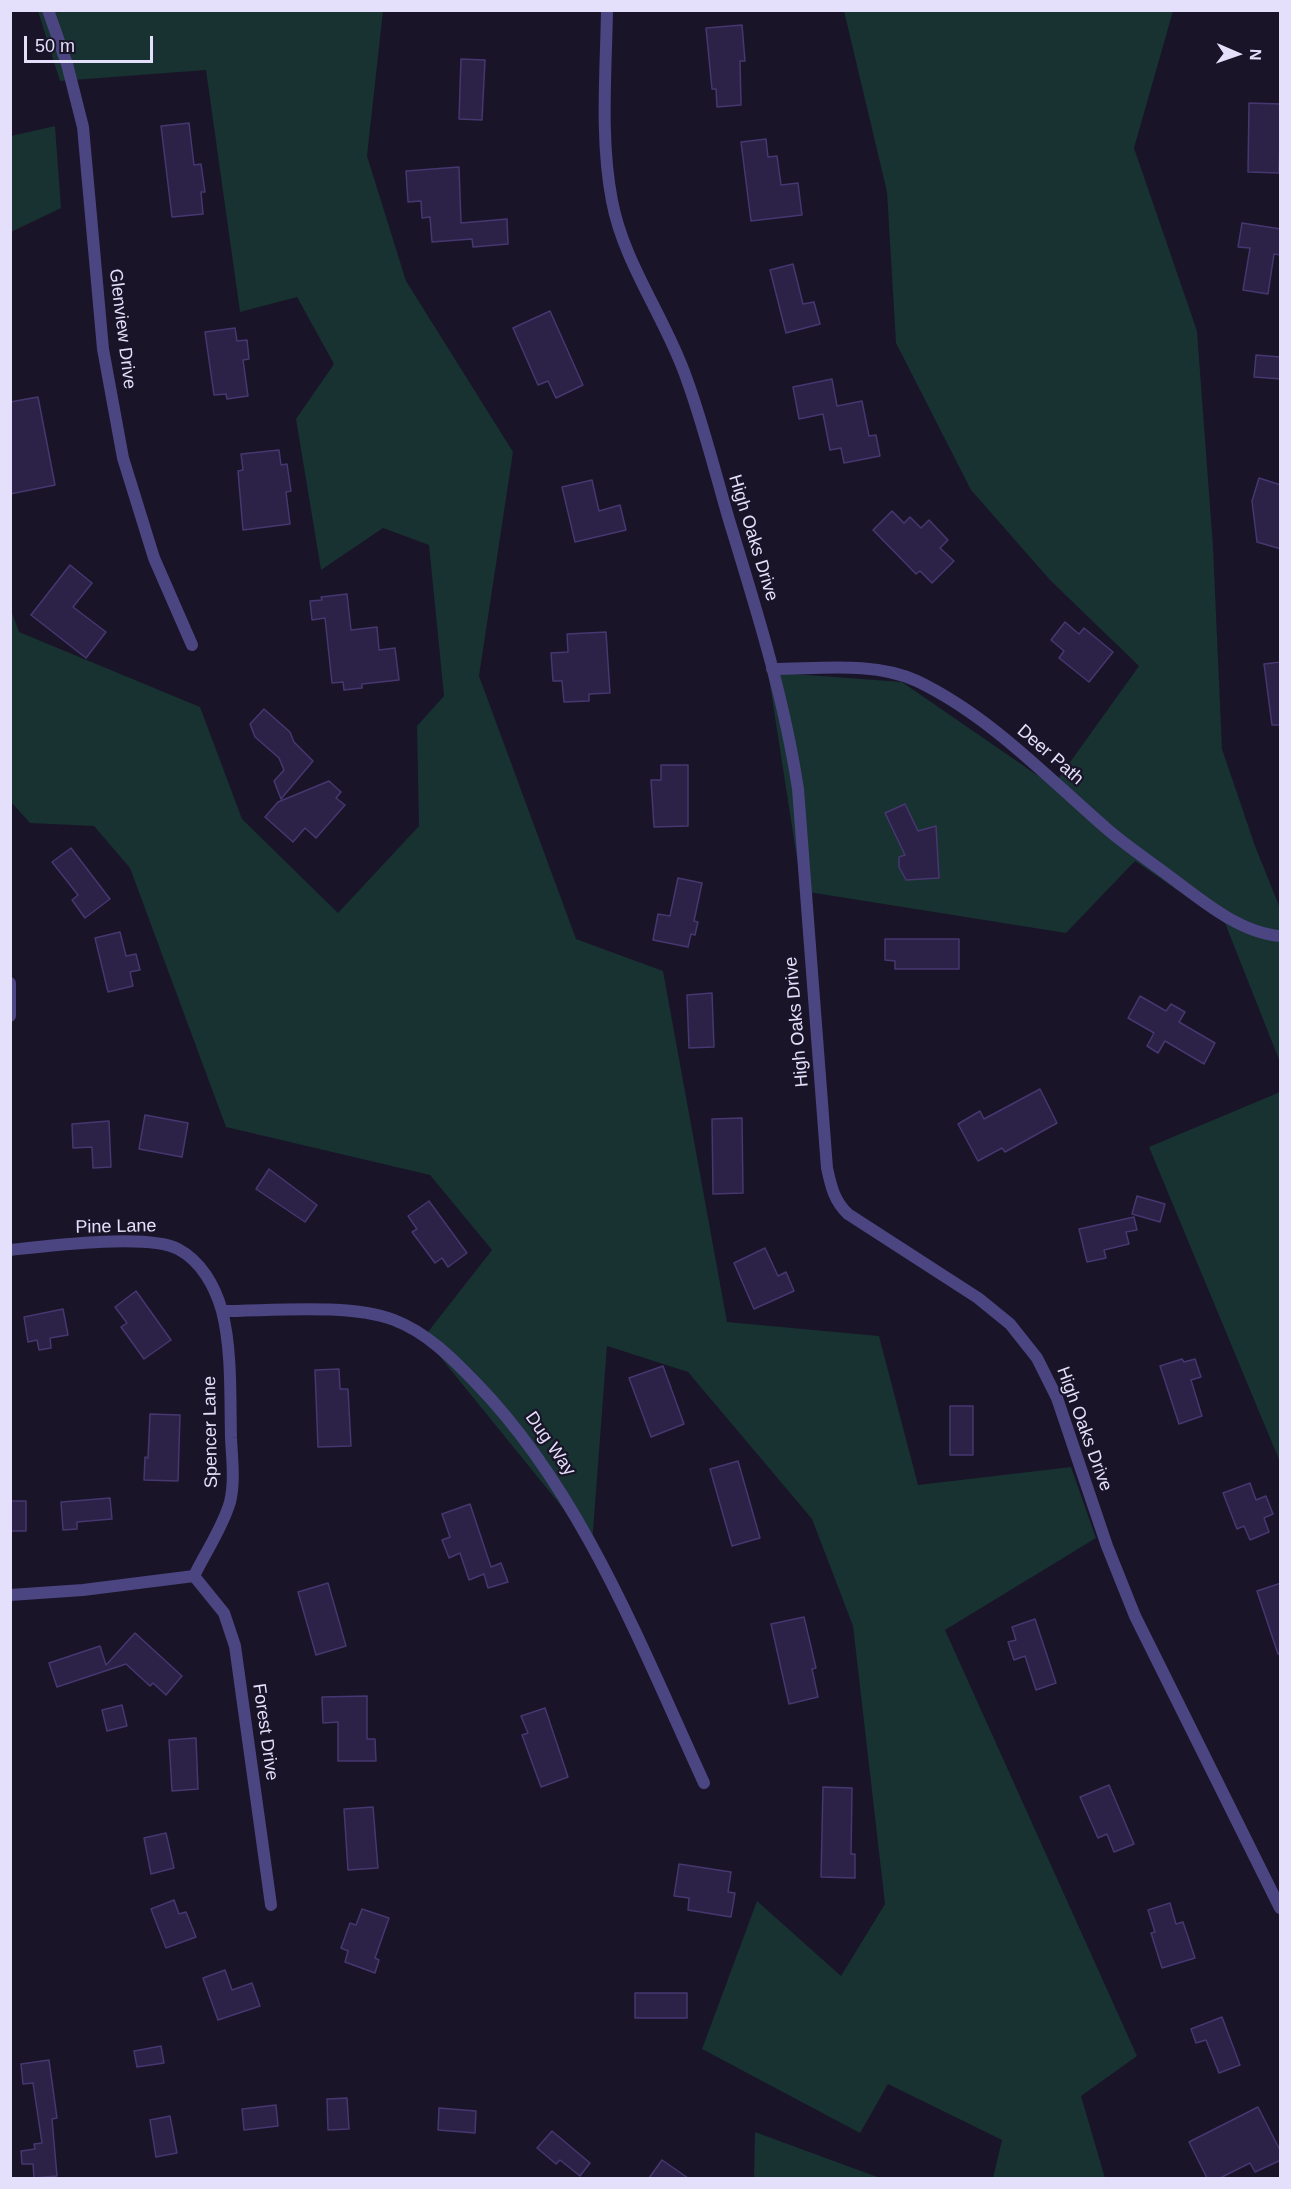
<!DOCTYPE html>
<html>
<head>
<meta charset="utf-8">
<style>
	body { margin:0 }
	#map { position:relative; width:1291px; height:2189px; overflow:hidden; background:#191428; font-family:Helvetica,sans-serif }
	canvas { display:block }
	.frame { position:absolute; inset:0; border:12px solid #e4dffb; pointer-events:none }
	.north { position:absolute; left:1207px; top:24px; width:60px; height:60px; -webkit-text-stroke:4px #191428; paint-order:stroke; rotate:92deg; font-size:16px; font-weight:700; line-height:24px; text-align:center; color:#e4dffb }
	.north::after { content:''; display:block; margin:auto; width:21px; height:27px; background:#e4dffb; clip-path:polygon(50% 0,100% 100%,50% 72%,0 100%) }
	.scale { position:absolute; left:24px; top:36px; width:129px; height:27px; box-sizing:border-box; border:3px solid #e4dffb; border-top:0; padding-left:8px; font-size:18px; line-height:21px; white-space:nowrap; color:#e4dffb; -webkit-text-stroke:4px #191428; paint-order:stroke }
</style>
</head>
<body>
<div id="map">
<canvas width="1291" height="2189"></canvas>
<div class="frame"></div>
<div class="north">N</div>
<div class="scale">50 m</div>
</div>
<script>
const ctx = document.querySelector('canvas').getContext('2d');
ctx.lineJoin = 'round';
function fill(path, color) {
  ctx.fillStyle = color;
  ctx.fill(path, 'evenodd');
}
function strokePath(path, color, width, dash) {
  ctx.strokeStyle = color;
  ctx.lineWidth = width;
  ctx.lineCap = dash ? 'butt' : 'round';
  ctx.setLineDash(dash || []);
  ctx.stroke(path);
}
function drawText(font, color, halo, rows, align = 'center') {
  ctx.font = font + ' Helvetica,sans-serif';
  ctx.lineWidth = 4.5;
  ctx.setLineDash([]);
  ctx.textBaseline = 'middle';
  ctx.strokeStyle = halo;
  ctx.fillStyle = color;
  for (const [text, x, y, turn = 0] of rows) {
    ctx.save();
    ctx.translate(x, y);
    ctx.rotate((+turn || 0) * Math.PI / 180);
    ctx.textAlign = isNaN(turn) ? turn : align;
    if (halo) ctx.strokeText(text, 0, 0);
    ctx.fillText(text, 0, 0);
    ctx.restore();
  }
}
const green = new Path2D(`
	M38,11H383L367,156L406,281L513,452L479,676L576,939L663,971L727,1322L879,1336L918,1485L1071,1467L1096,1538L945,1630L1137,2056L1081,2096L1105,2178H993L1002,2140L888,2084L860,2133L702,2049L757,1901L841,1976L885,1904L853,1626L812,1519L688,1372L607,1346L592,1544L424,1337L492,1250L430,1175L226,1127L130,868L94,826L30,823L11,802L10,607L19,632L200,707L242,819L338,913L419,826L417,726L444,696L429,545L383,528L321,570L296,419L334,364L297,297L240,312L206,70L60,81Z
	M844,11H1173L1134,148L1197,331L1213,547L1222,749L1255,846L1280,908V1062L1225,923L1135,861L1066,933L802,891L768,672L902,682L1053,786L1139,666L1050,580L971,490L896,343L887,192Z
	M55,126L61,208L11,232V136Z
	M1280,1092V1462L1149,1147Z
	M755,2132L880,2178H754Z`);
const building = new Path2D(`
	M742,25L745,61H740L741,105L717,107L716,89H712L706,28Z
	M461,59L485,60L482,120L459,119Z
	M1249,103L1281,104L1279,173L1248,172Z
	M189,123L194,165L201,164L205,192H201L203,214L172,217L161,126Z
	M766,139L768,157L777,156L781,185L798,183L802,215L751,221L741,142Z
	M459,167L461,223L507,219L508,244L473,247L472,239L432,242L430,217L422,218L421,201L408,202L406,171Z
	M1242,223L1281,229V255L1274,254L1268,294L1243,290L1250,248L1238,247Z
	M793,264L803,304L814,302L820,324L786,333L770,270Z
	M550,311L583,385L556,398L548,381L538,385L513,328Z
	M235,328L237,341L247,340L249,359L243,360L248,396L227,399L226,394L214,395L205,332Z
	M1256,355L1281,357V379L1254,377Z
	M832,379L837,406L862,401L869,436L876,435L880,456L844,463L841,448L830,450L823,414L799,419L793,387Z
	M38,397L55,485L10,494V402Z
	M279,450L281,465L287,464L291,491L286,492L290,524L243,530L238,471L243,470L241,454Z
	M1259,478L1281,485V549L1257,542L1252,501Z
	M592,480L599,511L620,505L626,530L575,542L562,487Z
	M892,511L904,523L910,517L921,528L929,520L948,540L940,548L954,561L932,583L920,571L916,574L873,530Z
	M70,565L92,583L73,607L106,632L86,658L31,615Z
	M347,594L351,630L377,627L379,650L395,648L399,680L362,684V688L344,690L343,682L332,683L325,618L312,620L310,601L322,600L321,597Z
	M1065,622L1079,634L1084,628L1113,652L1089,682L1059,658L1064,651L1051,640Z
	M606,632L610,693L589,694V701L564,702L562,681H553L551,653L568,652L567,634Z
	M1281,662V725H1272L1264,664Z
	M264,709L290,732L294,742L313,761L281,799L274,781L284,770L279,758L255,737L250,724Z
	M661,765H688V826L654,827L651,780H661Z
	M329,781L341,792L336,798L345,805L316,838L305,828L293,842L265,817L278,802Z
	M905,804L918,831L936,826L939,878L906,880L899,867V857L905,855L885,813Z
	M71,848L110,899L85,918L72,900L78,895L52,862Z
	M678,878L702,883L694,921L698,922L695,935L691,934L688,947L653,940L658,914L670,916Z
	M120,932L126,956L136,954L140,970L130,972L133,986L108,992L95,938Z
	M885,939H959V969H895V961L885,960Z
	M712,993L714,1047L689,1048L687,995Z
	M1140,996L1166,1011L1171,1004L1185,1012L1179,1022L1215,1043L1204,1064L1165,1041L1158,1053L1147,1046L1154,1033L1128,1018Z
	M1040,1089L1057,1123L1005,1152L1002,1148L978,1161L958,1124L980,1111L984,1119Z
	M145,1115L188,1123L182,1157L139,1149Z
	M742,1118L743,1193L713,1194L712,1119Z
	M109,1121L111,1167L93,1168L92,1147L73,1148L72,1124Z
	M269,1169L317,1205L305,1222L256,1189Z
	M1137,1196L1165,1204L1160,1222L1132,1214Z
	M429,1201L467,1253L448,1267L442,1258L435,1263L412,1232L417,1229L408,1216Z
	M1134,1217L1137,1230L1126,1232L1129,1244L1104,1250L1106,1258L1087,1262L1079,1229Z
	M765,1248L778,1276L786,1272L794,1291L754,1309L734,1263Z
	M136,1291L171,1340L144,1359L121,1327L127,1323L115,1307Z
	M63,1309L68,1335L50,1338L51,1348L39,1350L37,1340L28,1342L24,1317Z
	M1182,1359L1184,1362L1195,1359L1201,1377L1191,1380L1202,1416L1179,1424L1160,1366Z
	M663,1366L684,1424L651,1437L629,1378Z
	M339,1369L340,1389H348L351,1446L318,1447L315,1370Z
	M950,1406H973V1455H950Z
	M150,1414L180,1415L178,1481L144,1480L145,1457L148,1458Z
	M738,1461L760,1538L732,1546L710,1469Z
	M1250,1483L1256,1500L1266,1496L1273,1514L1264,1518L1269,1532L1250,1540L1244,1526L1237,1529L1223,1493Z
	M110,1498L112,1519L77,1522V1529L63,1530L61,1502Z
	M10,1501H26V1531H10Z
	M470,1504L491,1567L501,1563L508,1582L488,1588L484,1574L469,1580L460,1553L449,1558L442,1540L450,1537L442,1514Z
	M328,1583L346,1646L316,1655L298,1592Z
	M1281,1583V1653L1278,1654L1257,1591Z
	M804,1617L816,1668L812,1669L818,1697L789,1704L771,1624Z
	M1035,1619L1056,1683L1036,1690L1025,1656L1014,1660L1008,1642L1016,1640L1012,1627Z
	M135,1633L182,1676L166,1695L153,1683L150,1686L126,1664L57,1687L49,1663L100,1646L106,1665Z
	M367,1696V1739H375L376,1761H338V1722L323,1723L322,1697Z
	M122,1705L127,1726L107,1731L102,1710Z
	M545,1708L568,1777L541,1787L522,1735L528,1733L521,1716Z
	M196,1738L198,1789L172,1791L169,1740Z
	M1109,1785L1134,1844L1114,1852L1107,1834L1098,1838L1080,1797Z
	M823,1787L852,1788L851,1854H855V1878L821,1877Z
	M373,1807L378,1868L348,1870L344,1809Z
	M166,1833L174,1868L151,1874L144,1838Z
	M679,1864L731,1872L728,1892L735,1893L731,1917L688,1910L689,1898L674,1896Z
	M174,1900L179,1914L186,1912L196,1937L166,1948L151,1909Z
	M1170,1903L1176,1924L1183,1922L1195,1958L1162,1968L1151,1933L1155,1932L1148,1910Z
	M362,1909L389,1918L375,1958L379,1960L375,1973L345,1962L348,1951L341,1948L350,1923L356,1925Z
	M225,1970L232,1990L252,1983L260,2006L218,2020L203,1978Z
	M635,1993H687V2018H635Z
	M1222,2017L1240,2065L1219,2073L1206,2040L1196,2043L1191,2029Z
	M161,2046L164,2063L137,2067L134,2051Z
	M49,2060L57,2118L52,2119L57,2176L34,2178L33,2164H22L21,2151L35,2149L34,2144L42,2143L33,2083L23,2084L21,2064Z
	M347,2098L349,2129L328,2130L327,2099Z
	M276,2105L278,2126L244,2130L242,2109Z
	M1258,2107L1281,2152V2160L1255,2172L1250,2163L1220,2178H1207L1189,2142Z
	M439,2108L476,2111L475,2133L438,2130Z
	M170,2116L177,2153L156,2157L150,2120Z
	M552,2131L590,2163L580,2176L560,2160L556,2164L537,2148Z
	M662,2160L688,2178H649Z`);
const street = new Path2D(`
	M48,10L67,64L83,127L103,349L123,458L154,558L192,645
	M607,10C606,73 600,139 612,201C624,264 665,317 686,377C703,423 715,472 729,520C756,608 784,697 798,789L827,1168C831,1186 834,1201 848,1214L978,1298L1010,1324L1037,1358L1057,1398L1107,1546L1135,1616L1280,1908
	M772,669C818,669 874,661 917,681C990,716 1047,777 1107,829C1129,848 1154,864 1177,882C1206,904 1242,933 1280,936
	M10,983V1016
	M10,1250C46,1246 149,1233 178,1249C201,1261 215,1286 222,1311C232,1349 230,1398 231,1438C232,1459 235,1482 230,1502C223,1527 205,1553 194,1576L83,1590L10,1595
	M222,1311C270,1311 349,1303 394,1320C426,1332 452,1358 476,1383C582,1492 641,1646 704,1783
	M194,1576L224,1613L235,1646L271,1905`);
const streetNames = [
	["Glenview Drive",122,329,83],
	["High Oaks Drive",753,538,73],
	["Deer Path",1050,755,41],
	["High Oaks Drive",797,1022,-95],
	["Pine Lane",116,1227,-1],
	["High Oaks Drive",1084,1429,70],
	["Spencer Lane",211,1432,-91],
	["Dug Way",550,1444,55],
	["Forest Drive",265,1732,82]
];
fill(green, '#183131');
fill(building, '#2c2247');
strokePath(building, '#463770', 1.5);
strokePath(street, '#4b4581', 12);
drawText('18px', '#e4dffb', '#191428', streetNames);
</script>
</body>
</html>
